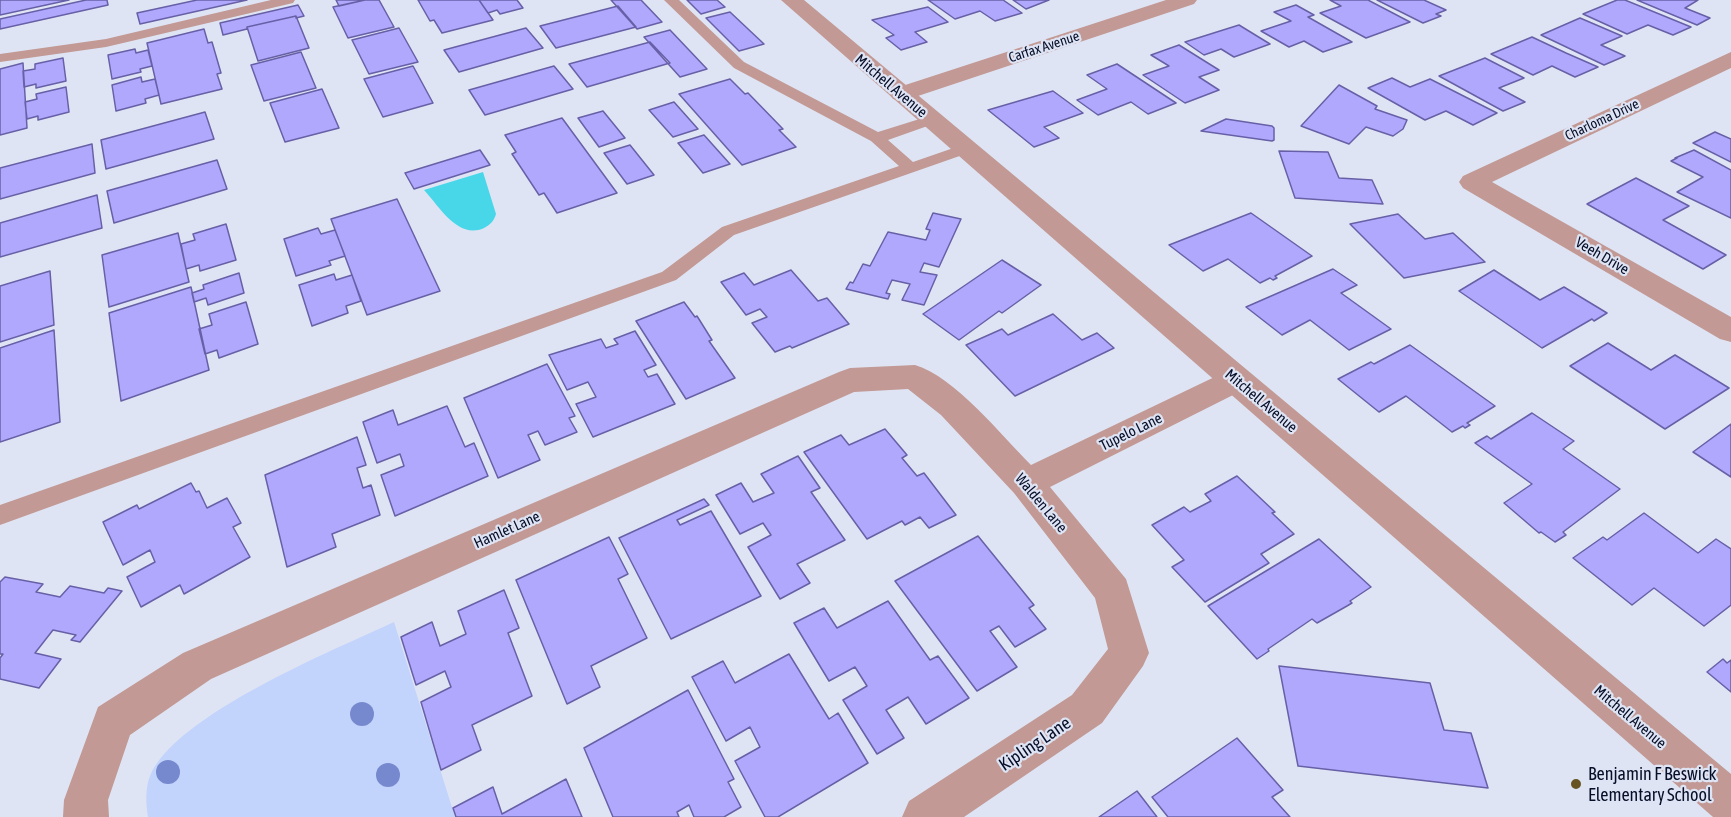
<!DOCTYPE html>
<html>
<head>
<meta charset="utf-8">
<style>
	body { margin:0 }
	canvas { display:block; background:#dee4f4 }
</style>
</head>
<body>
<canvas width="1731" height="817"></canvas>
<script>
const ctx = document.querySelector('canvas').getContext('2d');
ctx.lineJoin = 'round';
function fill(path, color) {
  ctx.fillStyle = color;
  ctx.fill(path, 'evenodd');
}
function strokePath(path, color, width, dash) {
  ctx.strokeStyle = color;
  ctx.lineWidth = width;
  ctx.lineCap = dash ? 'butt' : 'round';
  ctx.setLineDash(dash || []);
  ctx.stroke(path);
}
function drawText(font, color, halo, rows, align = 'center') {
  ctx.font = font + ' "Asap Condensed",sans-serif';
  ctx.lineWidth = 4.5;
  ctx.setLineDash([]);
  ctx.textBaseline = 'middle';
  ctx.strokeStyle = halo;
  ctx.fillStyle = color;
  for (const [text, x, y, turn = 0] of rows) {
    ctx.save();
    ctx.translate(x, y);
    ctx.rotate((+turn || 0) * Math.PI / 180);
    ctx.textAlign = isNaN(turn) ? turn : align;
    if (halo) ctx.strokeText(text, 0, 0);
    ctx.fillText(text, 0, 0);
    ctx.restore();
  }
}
const green = new Path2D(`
	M394,622L455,817H148C146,805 145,788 150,776C175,715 334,650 394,622Z`);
const water = new Path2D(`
	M483,172L496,214C494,221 490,225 484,228C458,240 439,206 424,190Z`);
const building = new Path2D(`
	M0,0H69L0,15Z
	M86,0H107L108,5L0,29V19Z
	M197,0H247L140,24L137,13Z
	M336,0H365L339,6Z
	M365,0H379L394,27L348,38L333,7Z
	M418,0H479L493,20L442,33L434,20L430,21Z
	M479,0H517L523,8L500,14L497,10L488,13Z
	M611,0H641L662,22L637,29Z
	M687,0H717L725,7L701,14Z
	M928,0H1003L1022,13L995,21L980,11L955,19Z
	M1013,0H1049L1026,9Z
	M1330,0H1368L1410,22L1366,38L1320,13L1341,6Z
	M1377,0H1424L1446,10L1436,14L1441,16L1423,23Z
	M1617,0H1625L1691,27L1673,35L1648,25L1627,34L1583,14Z
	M1637,0H1698L1685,8L1710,18L1697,25Z
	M298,5L304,16L296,18V16L247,27V29L223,35L220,23Z
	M1296,5L1314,15L1308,17L1352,42L1323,52L1304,41L1289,47L1261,31L1291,21L1274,12Z
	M618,6L636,27L556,48L540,26Z
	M928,7L948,22L915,32L927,42L901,50L886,38L894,35L872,20Z
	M730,12L764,44L739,51L706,18Z
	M296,16L309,48L258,61L247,27Z
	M1580,18L1622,36L1601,45L1625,56L1604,65L1541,35Z
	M1239,25L1270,44L1234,57L1221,49L1204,55L1185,42Z
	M399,28L418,62L369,74L352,40Z
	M526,28L543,48L459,72L444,50Z
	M204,29L208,43L212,42L221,73L217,74L222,89L161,104L147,43Z
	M670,30L707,69L680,77L644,37Z
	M1532,37L1566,53L1598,67L1575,77L1552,66L1533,75L1491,54Z
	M650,42L670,63L587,87L569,64Z
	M1179,45L1219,70L1199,77L1219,90L1185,103L1143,75L1169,66L1151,55Z
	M135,49L136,53L148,50L152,66L140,69L141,72L112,79L108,55Z
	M301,52L316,88L264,101L251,65Z
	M63,58L66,81L36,88V84L24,87L23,71L35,69V64Z
	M1485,58L1524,78L1499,88L1525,102L1503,111L1439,76Z
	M23,63L27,128L0,135V69Z
	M1117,64L1176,103L1148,114L1131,102L1098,115L1077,100L1107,89L1087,75Z
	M413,66L433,103L383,117L364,79Z
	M554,66L573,89L485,115L469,90Z
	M141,77L142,82L155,79L159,95L145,99L146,103L116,111L112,85Z
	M1392,78L1410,87L1430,79L1497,113L1473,125L1446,111L1425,120L1368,88Z
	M730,79L745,94L748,93L783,129L779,130L796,147L742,165L679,94Z
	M1339,85L1377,106L1375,109L1407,120L1403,129L1393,136L1366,127L1349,144L1301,126Z
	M66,87L69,112L38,120V116L27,119L25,102L37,99L36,94Z
	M322,89L339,128L285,142L270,103Z
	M1053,91L1083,113L1044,127L1059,138L1034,147L988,110Z
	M674,102L698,129L673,137L649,110Z
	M603,111L625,138L599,147L578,118Z
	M205,112L214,139L106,169L101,140Z
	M562,118L617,193L557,213L544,193L539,195L512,154L516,152L505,135Z
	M1226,119L1272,126L1274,128V140L1272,141L1201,131Z
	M1715,132L1731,139V162L1693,143Z
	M704,135L730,164L703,173L678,143Z
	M92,144L95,173L0,199V168Z
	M630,145L654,175L627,184L604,153Z
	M480,150L490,165L414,189L405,173Z
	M1694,150L1731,170V218L1677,192L1703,177L1671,161L1677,158H1675Z
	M1279,151L1328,152L1339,178L1372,180L1383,204L1295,198Z
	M217,160L227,189L114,223L107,191Z
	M1636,178L1689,206L1663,220L1726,255L1703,269L1587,204Z
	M97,195L102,228L0,257V223Z
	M397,199L440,291L367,315L331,219Z
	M933,213L961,219L939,267L924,263L920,272L937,275L924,305L902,300L910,284L892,280L886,293L890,294L888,299L846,289L850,282L853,283L863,264L870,266L888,232L926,240L930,230L926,229Z
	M1251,213L1312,256L1275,276L1277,278L1273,280L1270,278L1260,283L1228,259L1203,271L1169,245Z
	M1398,214L1425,239L1453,233L1485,262L1404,278L1350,224Z
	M226,224L236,260L200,271L199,265L186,269L181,244L195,240L193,234Z
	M318,228L321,234L335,230L345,256L329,261L331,265L296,276L284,239Z
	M178,233L189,282L109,307L102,255Z
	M1002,260L1041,285L1002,313L999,311L959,340L923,314Z
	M1333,269L1357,285L1341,293L1391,329L1349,350L1310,320L1282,335L1246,307Z
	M791,270L818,301L827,298L849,324L792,348L790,346L775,352L752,323L767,317L760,309L746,315L721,282L744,273L754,285Z
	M1494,270L1540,300L1564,287L1607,313L1594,321L1592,319L1542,348L1459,291Z
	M50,271L54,325L0,342V286Z
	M239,273L244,293L208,305L206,298L194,302L192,293L204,289L203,285Z
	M334,274L336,280L352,275L361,301L346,306L348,313L312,326L299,285Z
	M191,287L209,370L121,401L109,313Z
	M246,302L258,344L219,358L217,350L205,354L199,329L212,325L209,314Z
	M684,302L695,317L697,316L712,340L709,341L735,378L686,399L636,321Z
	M1053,314L1082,340L1097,333L1114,348L1015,396L966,345L1002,329L1008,335Z
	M54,330L60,422L0,442V348Z
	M635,331L656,365L644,370L648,377L657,374L675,404L593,437L576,404L596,397L588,382L567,390L549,355L601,339L606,348L618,344L614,339Z
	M1608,343L1651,370L1675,355L1729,388L1665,429L1570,366Z
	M1410,345L1495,406L1467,423L1470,425L1465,428L1463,426L1452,432L1406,396L1379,412L1338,379L1371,362L1374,364Z
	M547,364L575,416L569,418L577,432L545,445L538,431L528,435L540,460L498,478L464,398Z
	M447,406L465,447L474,443L488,476L395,516L381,475L404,466L400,454L377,463L363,422L393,410L398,425Z
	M1532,413L1574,441L1563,449L1620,489L1563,532L1566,535L1555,542L1541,532L1539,533L1504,503L1532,484L1475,443L1487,436L1491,439Z
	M1731,424V477L1693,452Z
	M885,429L907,455L902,458L917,476L924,473L956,515L929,528L920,517L905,525L902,521L867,539L804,452L841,435L849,445Z
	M357,437L366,465L357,468L363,488L371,485L380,515L332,534L336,547L287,567L265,475Z
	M798,456L820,488L811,492L845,540L797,564L810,583L780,599L748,547L771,535L763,523L740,534L716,495L741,483L753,502L774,493L761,474Z
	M1237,476L1275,512L1272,513L1294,534L1261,554L1269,563L1205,602L1172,567L1184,560L1152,525L1184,507L1190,512L1211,501L1205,494Z
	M191,483L196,492L199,491L207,508L227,498L241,523L233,527L250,557L184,594L180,585L141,607L127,577L155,562L150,550L123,565L103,522L137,505L139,509Z
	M704,499L709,505L677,520L680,525L711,511L761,596L671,639L619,538Z
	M1644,513L1698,553L1716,539L1731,549V605L1704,626L1654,588L1632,605L1573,558L1603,537L1607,540Z
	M978,536L1034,605L1029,608L1046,629L1015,647L999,626L990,631L1017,667L977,691L895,581Z
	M609,537L628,574L618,579L647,638L591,666L600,687L567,704L516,580Z
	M1319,539L1371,587L1350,601L1352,603L1347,606L1317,623L1312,619L1268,649L1269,651L1257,659L1208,606Z
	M5,577L43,584L36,592L60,597L70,586L104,593L108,588L122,591L80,642L71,640L76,635L53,630L35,653L61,659L39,688L0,679V658L3,654H0V582Z
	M504,590L519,628L508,633L532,696L472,725L481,750L441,770L421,702L451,687L445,671L416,685L401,637L432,622L440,646L466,634L458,611Z
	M888,601L930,660L938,656L969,698L926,724L908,697L886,710L904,738L877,754L843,700L867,686L855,667L829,681L794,623L824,608L837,628Z
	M789,654L829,719L838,713L868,763L778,817H765L735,761L760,747L750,727L726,741L692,677L723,661L735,683Z
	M1723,659L1727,663L1731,660V692L1707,672Z
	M1279,666L1430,683L1444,730L1471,733L1488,788L1298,766Z
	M688,690L734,779L728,782L741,807L724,817H694L689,805L677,812L679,817H613L584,748Z
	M1237,738L1283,790L1272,797L1290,817H1168L1152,797Z
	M566,779L582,817H456L453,808L493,787L502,814Z
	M1137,791L1157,817H1099Z`);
const service = new Path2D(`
	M271,0H295L293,3L106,47L0,62V54L106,39Z
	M664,0H679L744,62L878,132L926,117H936L939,120L936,123L888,140L913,162L965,144L973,149L971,152L734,235L676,280L0,525V505L662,272L722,227L899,166L871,141L734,68Z`);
const minor = new Path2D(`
	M1166,0H1197L1194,4L909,99L901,101L893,99L889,94L893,89Z
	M1731,52V68L1492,182L1731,317V342L1720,339L1463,188L1459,182L1463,176Z
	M915,365C955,377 1001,435 1031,465L1225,372L1236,368L1247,372L1252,380L1247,388L1050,487L1126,579L1149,653L1143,666L1102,723L964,817H902L909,801L1072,695L1108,649L1095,598L1014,493L941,415L908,389L854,392L211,679L130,735L108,800L109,817H63L64,800L98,707L183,653L839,372L850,368Z`);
const tertiary = new Path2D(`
	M781,0H804L1731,774V817H1713Z`);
const trees = [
	[362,714],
	[168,772],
	[388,775]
];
const markers = [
	[1576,784,6,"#685423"]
];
const farStreetnames = [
	["Carfax Avenue",1044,47,-18],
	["Charloma Drive",1602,120,-25]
];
const streetNames = [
	["Mitchell Avenue",891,86,40],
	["Veeh Drive",1602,256,30],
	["Mitchell Avenue",1261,401,40],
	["Tupelo Lane",1131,432,-26],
	["Walden Lane",1041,503,50],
	["Hamlet Lane",507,530,-24],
	["Mitchell Avenue",1630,717,40]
];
const nearStreetnames = [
	["Kipling Lane",1035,744,-34]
];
const nearPoinames = [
	["Benjamin F Beswick",1588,774],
	["Elementary School",1588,795]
];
fill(green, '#c2d3fc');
fill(water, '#48d7e9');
fill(building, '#afa8fd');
strokePath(building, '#6860a7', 1.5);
fill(service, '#c29994');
fill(minor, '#c29994');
fill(tertiary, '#c29994');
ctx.fillStyle = '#7789ce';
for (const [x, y] of trees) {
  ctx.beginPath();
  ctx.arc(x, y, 12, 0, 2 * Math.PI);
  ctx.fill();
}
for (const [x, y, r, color] of markers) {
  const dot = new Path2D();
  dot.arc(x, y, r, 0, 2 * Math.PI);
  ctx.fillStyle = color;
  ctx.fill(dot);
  strokePath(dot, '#dee4f4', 2);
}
drawText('14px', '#060e28', '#dee4f4', farStreetnames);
drawText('15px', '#060e28', '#dee4f4', streetNames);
drawText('18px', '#060e28', '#dee4f4', nearStreetnames);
drawText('18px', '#060e28', '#dee4f4', nearPoinames, 'left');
</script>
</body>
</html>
